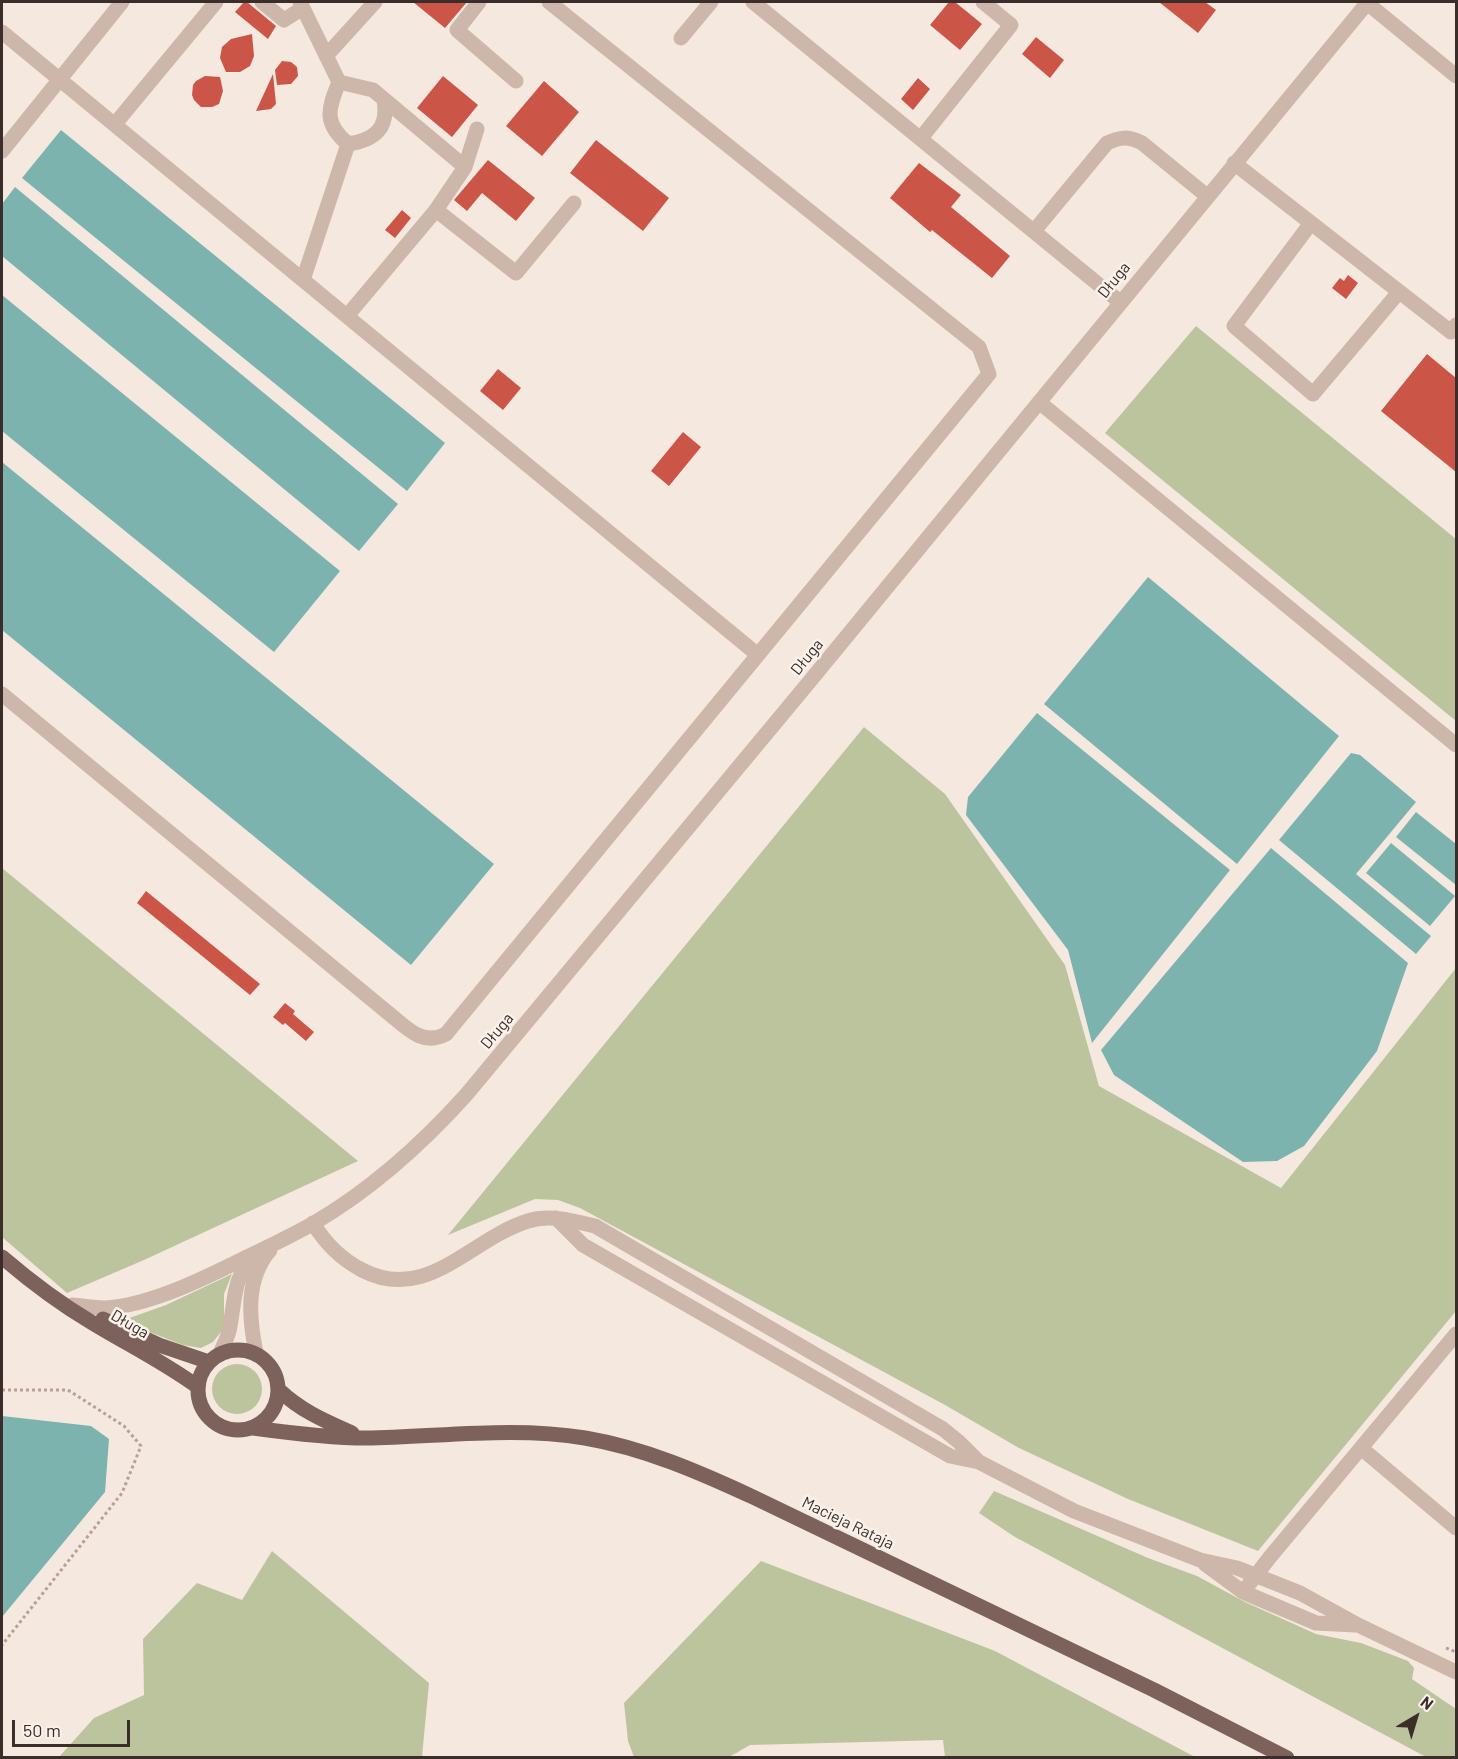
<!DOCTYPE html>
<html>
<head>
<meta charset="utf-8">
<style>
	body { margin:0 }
	#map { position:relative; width:1458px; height:1759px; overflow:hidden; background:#f4e8df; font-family:Barlow,sans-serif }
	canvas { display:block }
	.frame { position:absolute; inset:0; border:3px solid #3a2d2a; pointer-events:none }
	.north { position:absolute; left:1386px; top:1687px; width:60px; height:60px; -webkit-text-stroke:4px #fbf2ec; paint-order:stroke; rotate:38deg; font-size:16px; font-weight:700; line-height:24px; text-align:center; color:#3a2d2a }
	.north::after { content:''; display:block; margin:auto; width:21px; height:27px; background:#3a2d2a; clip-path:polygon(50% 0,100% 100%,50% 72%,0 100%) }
	.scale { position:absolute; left:12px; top:1720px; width:118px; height:27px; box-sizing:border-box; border:3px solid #3a2d2a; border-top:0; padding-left:8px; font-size:18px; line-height:21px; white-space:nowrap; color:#3a2d2a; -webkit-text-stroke:4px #fbf2ec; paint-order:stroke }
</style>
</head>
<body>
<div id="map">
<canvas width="1458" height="1759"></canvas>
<div class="frame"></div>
<div class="north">N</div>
<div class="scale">50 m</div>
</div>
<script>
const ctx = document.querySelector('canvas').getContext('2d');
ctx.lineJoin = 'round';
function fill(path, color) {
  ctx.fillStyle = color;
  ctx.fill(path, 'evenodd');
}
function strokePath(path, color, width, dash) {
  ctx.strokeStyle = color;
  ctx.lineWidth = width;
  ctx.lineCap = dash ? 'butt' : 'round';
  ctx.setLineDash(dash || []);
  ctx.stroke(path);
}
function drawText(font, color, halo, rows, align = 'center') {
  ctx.font = font + ' Barlow,sans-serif';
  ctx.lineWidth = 5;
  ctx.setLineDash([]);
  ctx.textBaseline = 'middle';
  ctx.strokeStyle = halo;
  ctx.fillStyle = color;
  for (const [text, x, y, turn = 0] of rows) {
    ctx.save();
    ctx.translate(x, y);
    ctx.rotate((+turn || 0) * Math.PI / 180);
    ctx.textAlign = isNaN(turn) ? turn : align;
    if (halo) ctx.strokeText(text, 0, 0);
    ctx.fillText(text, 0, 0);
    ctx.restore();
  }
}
const green = new Path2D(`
	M1196,326L1456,539V721L1105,433Z
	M864,727L945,794L1065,965L1099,1086L1281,1188L1456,968V1311L1258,1551L1128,1499L1019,1448L945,1405L580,1208L558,1200L535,1199L448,1235Z
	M2,868L358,1161L144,1260L67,1293L2,1237Z
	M232,1274L224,1294V1328L213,1342L201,1348L183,1345L121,1321L166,1305Z
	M212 1389a25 25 0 1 1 50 0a25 25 0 1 1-50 0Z
	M994,1491L1148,1558L1197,1576L1245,1602L1316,1634L1361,1643L1408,1661L1414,1668L1412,1679L1456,1709V1757H1426L1015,1537L979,1513Z
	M272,1551L429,1683L422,1757H59L94,1718L144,1695L143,1639L197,1583L242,1600Z
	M761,1561L995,1651L1195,1757H945L943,1740L750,1745L729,1757H634L628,1741L624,1703Z`);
const water = new Path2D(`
	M61,130L445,443L407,491L22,178Z
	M15,187L398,504L359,551L2,256V204Z
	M2,295L340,571L274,652L2,431Z
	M2,462L494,864L411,965L2,630Z
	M1148,577L1339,736L1237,864L1044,704Z
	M1037,713L1230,870L1092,1043L1068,950L966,815L968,797Z
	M1351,753L1360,755L1416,802L1356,874L1431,936L1416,954L1279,840Z
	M1416,812L1456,844V885L1396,837Z
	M1391,843L1455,896L1430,926L1366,873Z
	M1271,848L1408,963L1377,1051L1304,1146L1277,1161L1243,1162L1114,1075L1101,1050Z
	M2,1416L91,1426L109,1439L105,1492L2,1617Z`);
const building = new Path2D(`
	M244,2H247L276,26L268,39L235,12Z
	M413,2H467L445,28Z
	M949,2H955L982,24L960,50L930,25Z
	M1159,2H1205L1216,10L1198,33Z
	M252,34L254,56L250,66L240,72H226L220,58L222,47L231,39Z
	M1036,37L1064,60L1050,78L1022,54Z
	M282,61L291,62L297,67L298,76L291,84L277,85L275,70Z
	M273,74L276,104L271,109L256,111Z
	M205,76L220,77L223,91L219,104L212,107H201L194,100L192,95L193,85L196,81Z
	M443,76L478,105L452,137L417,108Z
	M918,78L930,89L913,110L901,99Z
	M544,81L579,112L542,156L506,126Z
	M596,140L669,198L643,231L570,173Z
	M488,160L535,198L516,221L482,193L467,211L454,200Z
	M919,163L961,195L951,207L1010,256L992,278L932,230L930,232L890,198Z
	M402,210L411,218L395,238L385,230Z
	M1348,275L1358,283L1346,299L1332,288L1340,278L1344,281Z
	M1427,354L1456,378V472L1381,411Z
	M498,369L521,388L503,410L480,391Z
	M683,432L701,447L669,486L651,471Z
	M146,891L260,984L250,995L137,903Z
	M285,1003L295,1011L293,1014L314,1032L306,1041L285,1023L283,1025L273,1017Z`);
const path = new Path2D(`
	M2,1390H68L124,1426L141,1446L122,1493L2,1645
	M1446,1648L1456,1652`);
const minor = new Path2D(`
	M262,2L284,20L303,8
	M300,2L339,82L373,90L465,167L477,129
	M479,2L457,30L516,81
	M753,2L1120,302
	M1367,3L1456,76
	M2,32L758,655
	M681,38L711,2
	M326,56L375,2
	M115,124L216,2
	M921,138L1011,25L983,2
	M348,144C375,140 389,128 384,100
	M2,151L122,2
	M1234,163L1451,332L1456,325
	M465,167L436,210L516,273L574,203
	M1311,223L1234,326L1313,394L1399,292
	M1034,231L1107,143C1120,137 1128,136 1142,143L1207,196
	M303,280L348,144C323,123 328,109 339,82
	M347,316L436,210
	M1039,402L1456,745
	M2,694L387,1012C406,1027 422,1047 446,1034L989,374L979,347L549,2
	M556,1218L583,1245L950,1456L979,1462L1074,1511L1200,1560L1237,1568L1300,1593L1358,1625L1456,1672
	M313,1223C325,1243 341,1259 362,1270C427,1304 470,1239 528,1221C550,1214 574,1221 595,1226L943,1429L959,1442L979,1462
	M72,1305C83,1306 94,1308 104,1308C149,1306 205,1278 245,1258C268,1247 291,1236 314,1223C372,1189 421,1145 466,1095L810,681L1368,2
	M256,1353C249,1318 245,1279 270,1250
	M220,1354C223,1346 227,1339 229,1331C235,1305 232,1273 256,1256
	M1361,1448L1456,1528
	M1205,1564L1243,1592L1316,1623L1355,1625
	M1243,1592L1270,1557L1456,1334`);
const major = new Path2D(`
	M2,1257C30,1281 59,1303 91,1322C127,1344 164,1362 198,1387
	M103,1319L159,1345L209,1362
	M198 1390a40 40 0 1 1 80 0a40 40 0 1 1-80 0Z
	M279,1390C301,1411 325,1421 352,1433
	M253,1428C290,1433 329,1438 366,1438C439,1437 513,1426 585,1438C644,1448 699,1472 753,1497L1154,1690L1287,1758`);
const streetNames = [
	["Długa",1114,280,-51],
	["Długa",807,657,-51],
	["Długa",497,1031,-50],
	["Długa",130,1324,30],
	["Macieja Rataja",848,1523,26]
];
fill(green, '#bcc49e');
fill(water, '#7db3ae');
fill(building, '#cb5547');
strokePath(path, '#b99f94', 3, [3, 3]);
strokePath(minor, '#cdb6aa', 15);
strokePath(major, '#7d625b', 15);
drawText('16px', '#3a2d2a', '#fbf2ec', streetNames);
</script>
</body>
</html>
